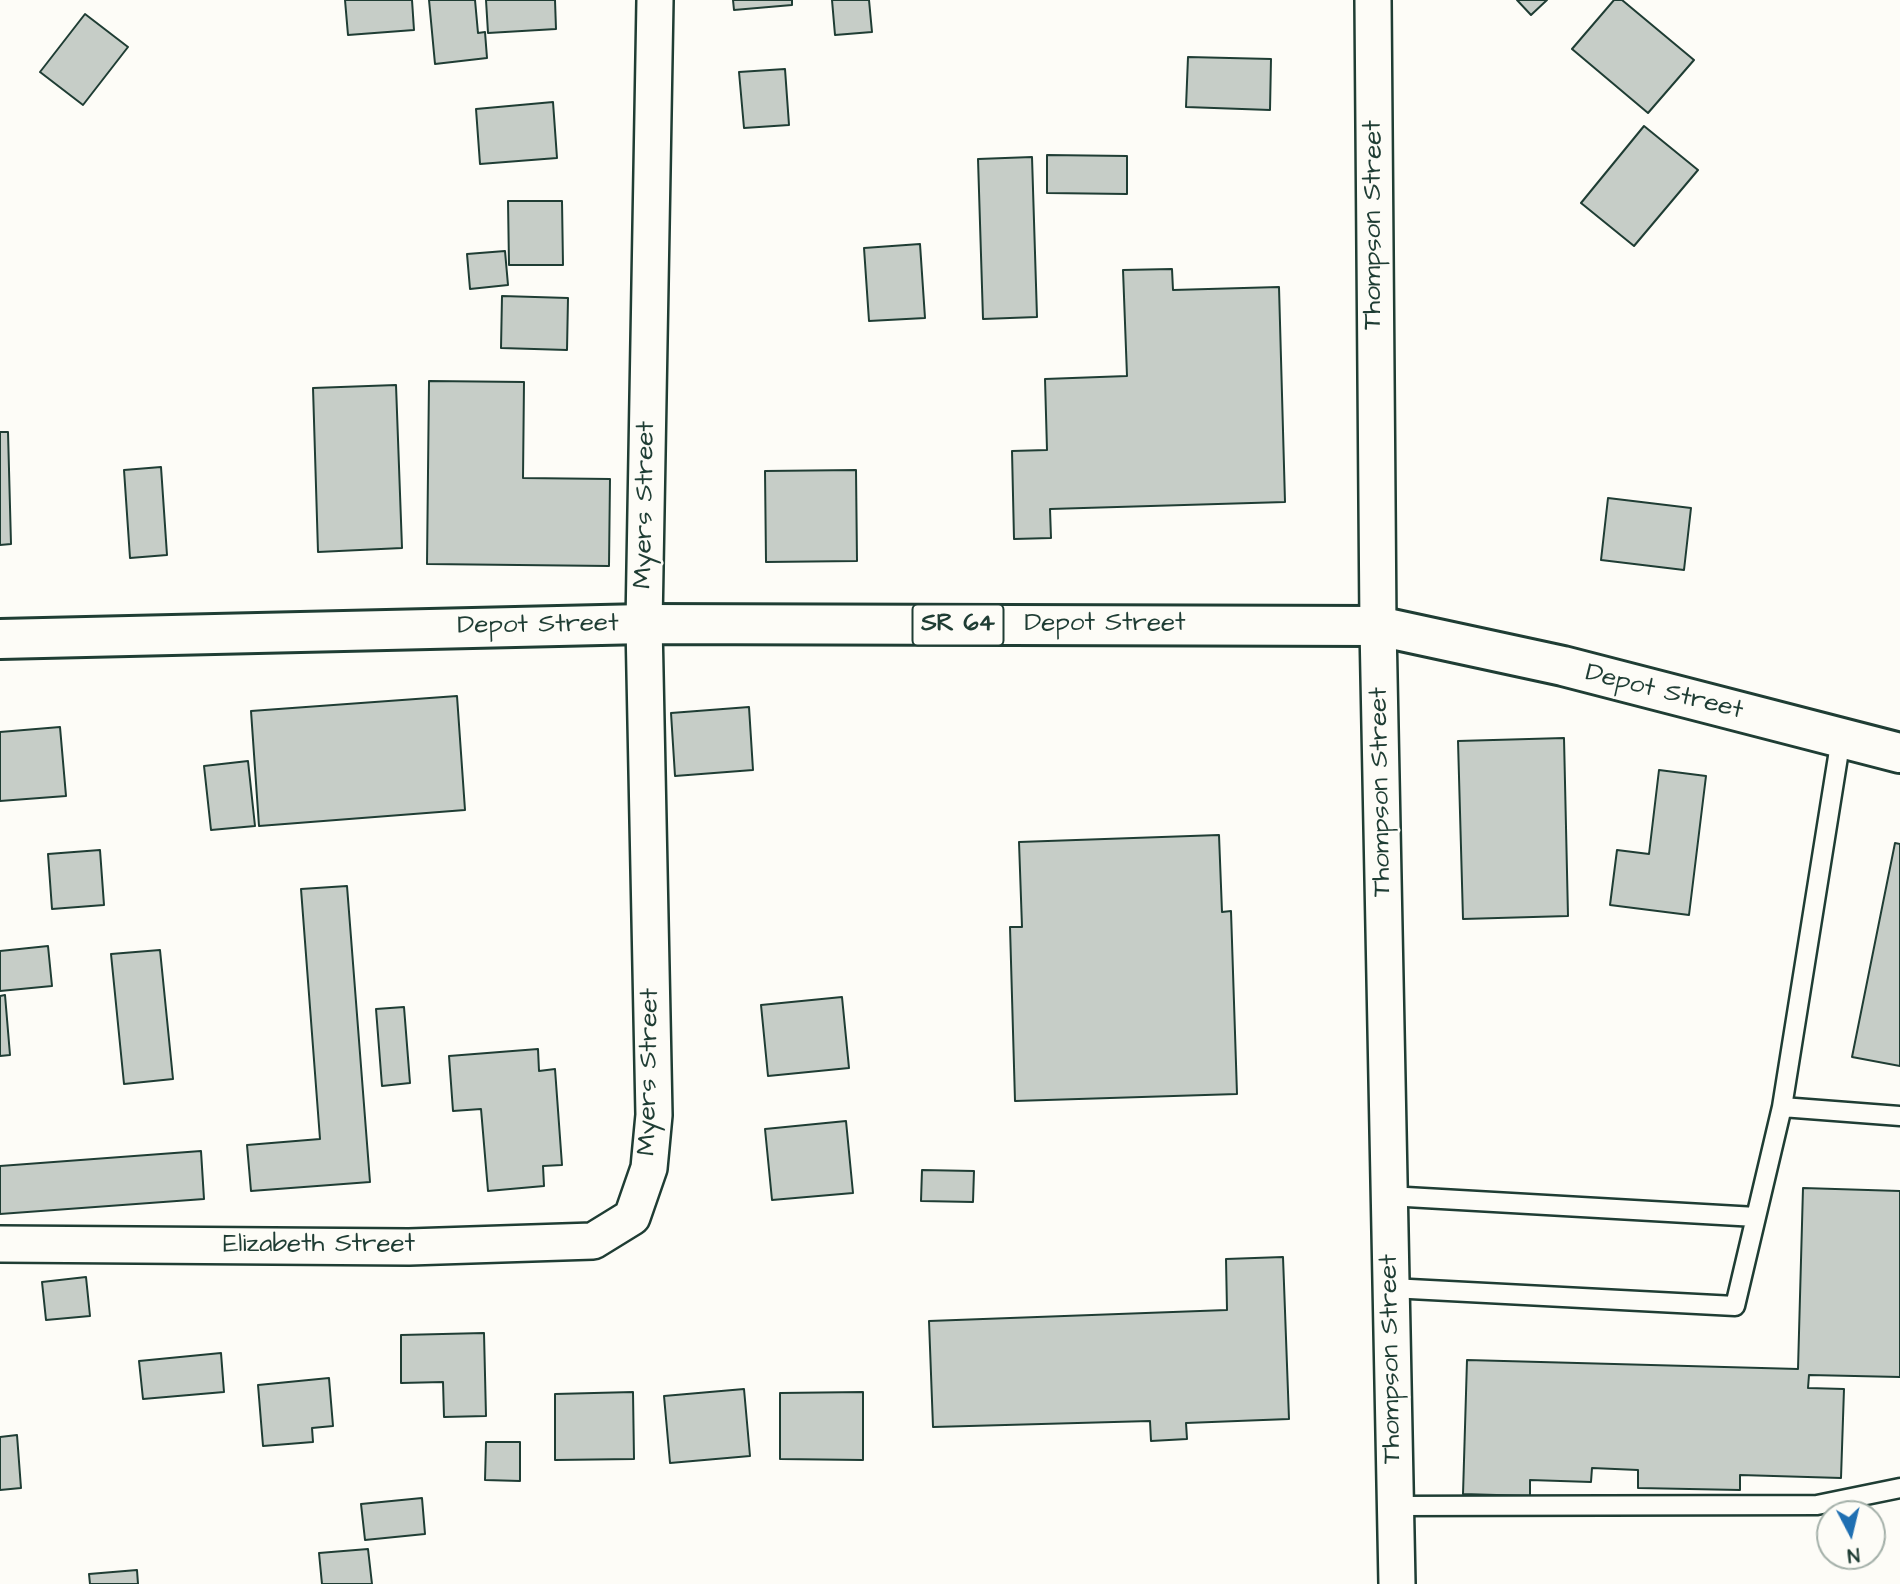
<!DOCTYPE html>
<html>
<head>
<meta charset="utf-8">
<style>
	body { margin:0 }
	#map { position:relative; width:1900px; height:1584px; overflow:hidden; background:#fdfcf7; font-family:"Architects Daughter",sans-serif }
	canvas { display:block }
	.north { position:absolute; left:1816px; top:1500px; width:70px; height:70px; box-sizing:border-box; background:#fdfcf7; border:2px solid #a4b0a9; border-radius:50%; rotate:173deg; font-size:19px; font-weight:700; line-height:28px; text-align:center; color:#1f3d34 }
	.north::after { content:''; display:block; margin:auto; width:24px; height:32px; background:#1f6fb2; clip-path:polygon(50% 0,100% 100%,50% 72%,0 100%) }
</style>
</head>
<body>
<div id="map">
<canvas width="1900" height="1584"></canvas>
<div class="north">N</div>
</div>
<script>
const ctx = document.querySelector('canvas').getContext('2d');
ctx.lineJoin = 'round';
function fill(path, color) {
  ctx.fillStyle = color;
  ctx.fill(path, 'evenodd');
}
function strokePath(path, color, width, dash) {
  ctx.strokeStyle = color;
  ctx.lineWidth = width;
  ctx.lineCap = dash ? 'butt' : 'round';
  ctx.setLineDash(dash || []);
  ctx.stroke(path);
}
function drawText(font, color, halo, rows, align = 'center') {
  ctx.font = font + ' "Architects Daughter",sans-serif';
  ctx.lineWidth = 5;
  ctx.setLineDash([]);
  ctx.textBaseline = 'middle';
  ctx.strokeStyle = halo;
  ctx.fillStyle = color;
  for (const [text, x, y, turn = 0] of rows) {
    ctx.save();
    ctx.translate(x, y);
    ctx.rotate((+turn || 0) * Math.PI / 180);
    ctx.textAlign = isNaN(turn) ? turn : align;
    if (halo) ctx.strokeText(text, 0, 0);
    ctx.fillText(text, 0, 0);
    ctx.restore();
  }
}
const building = new Path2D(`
	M345,0H412L414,30L348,35Z
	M429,0H475L478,33L485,32L487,58L435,64Z
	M486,0H555L556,29L488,33Z
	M733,0H792V5L734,10Z
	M832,0H869L872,32L835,35Z
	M1517,0H1547L1531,15Z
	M1614,0H1622L1694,60L1648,113L1572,49Z
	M85,14L128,47L83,105L40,72Z
	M1188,57L1271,59L1270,110L1186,107Z
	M785,69L789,125L744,128L739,72Z
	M553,102L557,158L480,164L476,109Z
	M1644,126L1698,170L1634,246L1581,203Z
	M1047,155L1127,156V194L1047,193Z
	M1032,157L1037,317L983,319L978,159Z
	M508,201H562L563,265H509Z
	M920,244L925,318L869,321L864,248Z
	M505,251L508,285L470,289L467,254Z
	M1172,269L1173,290L1279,287L1285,502L1050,509L1051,538L1014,539L1012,451L1047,450L1045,379L1127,376L1123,270Z
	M502,296L568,298L567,350L501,348Z
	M429,381L524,382L523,478L610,479L609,566L427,564Z
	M396,385L402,548L318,552L313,388Z
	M0,432H8L11,544L0,545Z
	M161,467L167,555L130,558L124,470Z
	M856,470L857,561L766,562L765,471Z
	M1608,498L1691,508L1684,570L1601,560Z
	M457,696L465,810L259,826L251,711Z
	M749,707L753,770L675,776L671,713Z
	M60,727L66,796L0,801V732Z
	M1564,738L1568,916L1463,919L1458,741Z
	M248,761L255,826L211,830L204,766Z
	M1659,770L1706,776L1689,915L1610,905L1617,850L1649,854Z
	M1219,835L1222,912L1231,911L1237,1094L1015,1101L1010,927H1022L1019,842Z
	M1895,843L1900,844V1066L1852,1057Z
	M100,850L104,905L52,909L48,854Z
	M347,886L370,1182L251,1191L247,1145L320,1139L301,889Z
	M48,946L52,986L0,991V951Z
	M160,950L173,1079L124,1084L111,954Z
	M5,995L10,1055L0,1056V996Z
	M842,997L849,1068L768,1076L761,1005Z
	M404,1007L410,1083L382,1086L376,1009Z
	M538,1049L539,1071L555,1069L562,1165L543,1166L544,1186L488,1191L481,1109L453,1111L449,1056Z
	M846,1121L853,1193L772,1200L765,1129Z
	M201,1151L204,1199L0,1214V1166Z
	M922,1170L974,1171L973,1202L921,1201Z
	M1803,1188L1900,1191V1377L1809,1375L1808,1388L1844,1389L1841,1478L1740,1475V1490L1638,1488V1470L1592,1468L1591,1482L1530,1480V1496L1463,1494L1467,1360L1798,1369Z
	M1283,1257L1289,1419L1186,1423L1187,1439L1151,1441L1150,1421L933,1427L929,1321L1227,1310L1226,1259Z
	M86,1277L90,1316L46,1320L42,1282Z
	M484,1333L486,1416L444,1417L443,1382L401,1383V1335Z
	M221,1353L224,1392L143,1399L139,1361Z
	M329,1378L333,1426L312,1428L313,1442L263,1446L258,1385Z
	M744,1389L750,1456L670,1463L664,1396Z
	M633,1392L634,1459L555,1460V1394Z
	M863,1392V1460L780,1459V1393Z
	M17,1435L21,1488L0,1490V1437Z
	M486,1442H520V1481L485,1480Z
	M422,1498L425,1534L365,1540L361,1504Z
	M368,1549L372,1584H322L319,1553Z
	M137,1570L138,1584H90L89,1574Z`);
const service = new Path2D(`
	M1841,738L1782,1107L1900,1116
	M1389,1196L1756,1217
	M1391,1288L1735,1306L1782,1107
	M1395,1506L1817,1505L1900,1488`);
const minor = new Path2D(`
	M1373,0L1378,626L1397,1584
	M0,1244L409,1247L593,1241L632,1217L649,1168L654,1115L644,624L655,0`);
const primary = new Path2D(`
	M0,639L644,624L1378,626L1563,666L1900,753`);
const shields = [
	[958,625,91]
];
const shieldNames = [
	["SR 64",958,625]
];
const streetNames = [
	["Thompson Street",1375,225,-90],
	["Myers Street",646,505,-89],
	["Depot Street",1105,625],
	["Depot Street",538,626,-1],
	["Depot Street",1664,693,14],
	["Thompson Street",1382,792,-91],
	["Myers Street",650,1072,-89],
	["Elizabeth Street",319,1246],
	["Thompson Street",1392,1359,-91]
];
fill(building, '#c6cdc7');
strokePath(building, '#1f3d34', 2);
strokePath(service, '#1f3d34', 23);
strokePath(minor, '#1f3d34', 40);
strokePath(primary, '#1f3d34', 44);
strokePath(service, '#fdfcf7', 18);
strokePath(minor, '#fdfcf7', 35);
strokePath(primary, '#fdfcf7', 38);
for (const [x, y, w] of shields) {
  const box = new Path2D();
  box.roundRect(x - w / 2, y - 20.5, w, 41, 5);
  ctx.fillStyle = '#fdfcf7';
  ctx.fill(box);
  strokePath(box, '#1f3d34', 2);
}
drawText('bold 24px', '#1f3d34', null, shieldNames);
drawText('26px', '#1f3d34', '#fdfcf7', streetNames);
</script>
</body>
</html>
